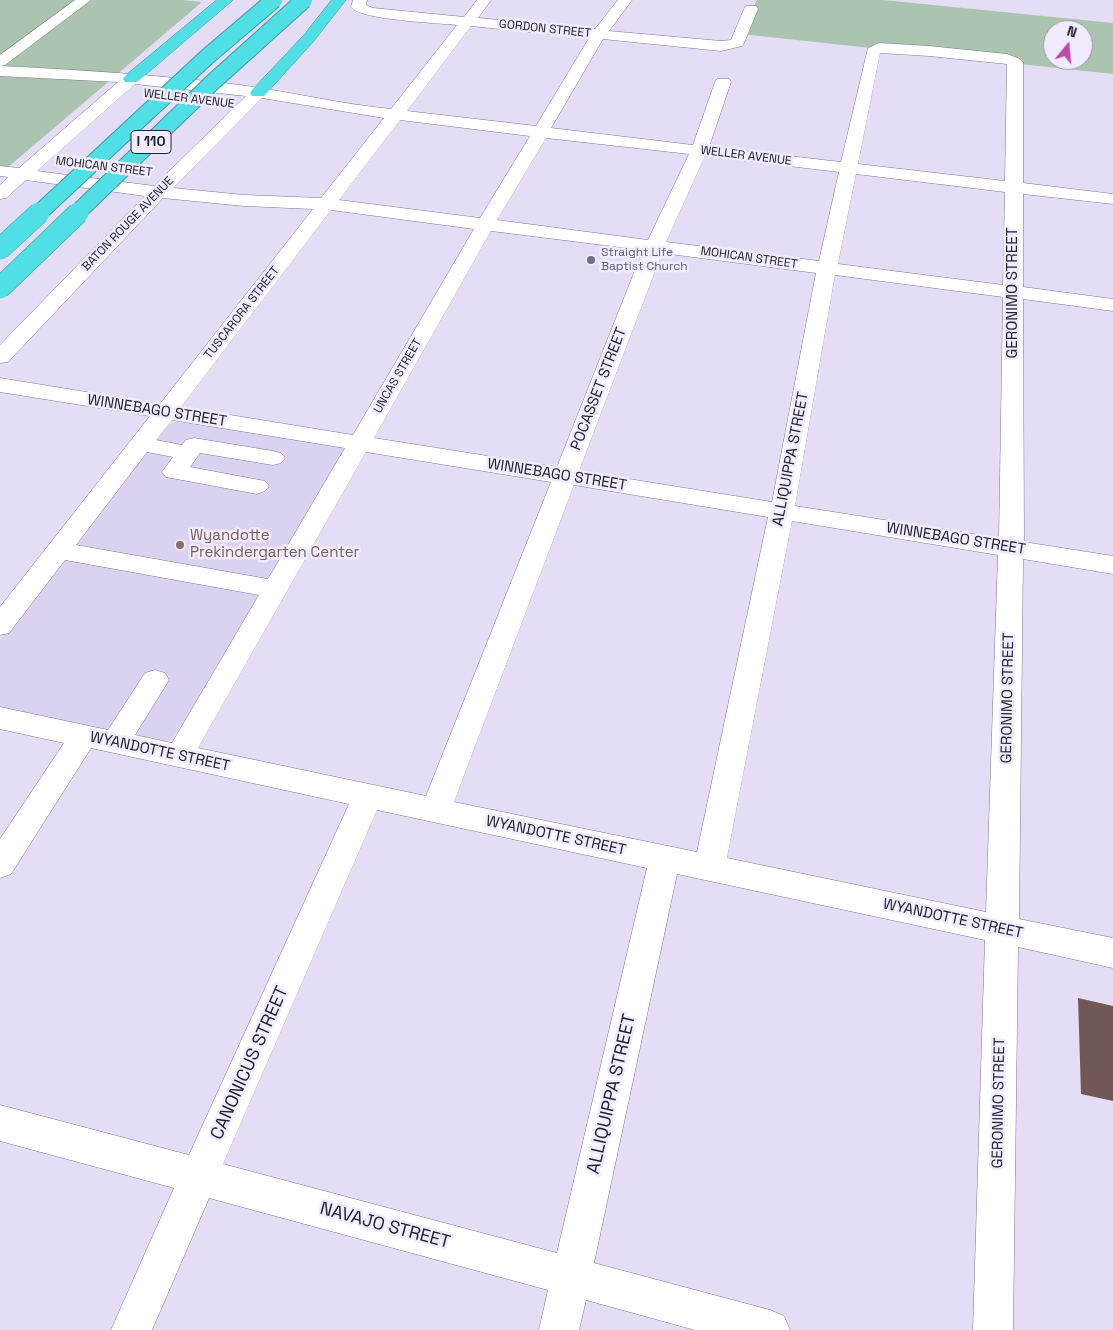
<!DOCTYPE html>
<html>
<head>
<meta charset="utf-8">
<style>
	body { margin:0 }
	#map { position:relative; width:1113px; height:1330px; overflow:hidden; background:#e4ddf5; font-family:"Space Grotesk",sans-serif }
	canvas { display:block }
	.north { position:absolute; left:1043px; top:20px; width:50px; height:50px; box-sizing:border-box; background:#f1ebff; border:1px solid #9e9aa9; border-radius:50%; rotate:17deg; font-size:14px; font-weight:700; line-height:20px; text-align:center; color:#222028 }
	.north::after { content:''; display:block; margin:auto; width:18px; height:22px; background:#bf4da7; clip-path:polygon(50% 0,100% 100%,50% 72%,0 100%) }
</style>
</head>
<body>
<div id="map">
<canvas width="1113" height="1330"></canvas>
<div class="north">N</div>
</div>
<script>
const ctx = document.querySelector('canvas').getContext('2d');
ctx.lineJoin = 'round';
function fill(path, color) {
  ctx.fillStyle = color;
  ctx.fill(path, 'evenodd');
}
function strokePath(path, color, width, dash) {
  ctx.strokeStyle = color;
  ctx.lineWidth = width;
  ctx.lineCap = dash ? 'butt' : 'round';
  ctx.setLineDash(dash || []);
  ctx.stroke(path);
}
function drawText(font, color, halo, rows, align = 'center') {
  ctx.font = font + ' "Space Grotesk",sans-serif';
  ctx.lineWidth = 5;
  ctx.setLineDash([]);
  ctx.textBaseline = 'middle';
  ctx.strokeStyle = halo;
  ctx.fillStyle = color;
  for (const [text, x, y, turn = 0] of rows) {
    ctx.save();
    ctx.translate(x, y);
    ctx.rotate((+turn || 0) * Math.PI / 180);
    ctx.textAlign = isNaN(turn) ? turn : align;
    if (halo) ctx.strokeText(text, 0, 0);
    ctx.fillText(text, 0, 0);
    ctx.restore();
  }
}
const built = new Path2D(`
	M180,420L341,447L344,451L180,728L171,739L164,742L0,708V640L164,425Z`);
const green = new Path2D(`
	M0,0H183L202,2L0,174Z
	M757,0H883L1113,23V74L741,34ZM1053,30H1083V60H1053Z`);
const building = new Path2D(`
	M1078,998L1113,1006V1101L1081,1094Z`);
const minor = new Path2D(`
	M75,0H91L5,65L1,66C81,70 161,75 240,85C291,92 340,104 391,109L457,25C438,23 360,20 351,7L353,0H367L366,5L373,8L464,17L477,0H491L478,18L595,29L618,0H632L609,31L721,41L731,40L744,9L746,6H756L758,9L744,43L742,46L721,51L603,39L551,128L693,145L715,82L717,79H729L731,82L709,147L841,162L868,48L879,43L929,46L1007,54L1020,59L1023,62V183L1113,194V204L1023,194V287L1113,299V311L1023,299L1024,542L1113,556V574L1023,559L1019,919L1113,938V968L1018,947L1013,1330H973L985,940L677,874L594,1263L770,1310L784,1316L790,1330H695L586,1300L579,1330H539L548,1290L209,1198L152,1330H111L174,1188L0,1141V1105L189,1155L349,804L91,748L11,874L0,878V839L64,743L0,729V707L108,730L145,673L155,670L165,673L169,680L135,735L172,743L259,595L65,560L9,633L0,635V607L150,416L0,392V378L160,404L313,209L244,206L163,198L8,362L0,363V345L145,196L26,180L6,198L0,199V185L8,177L0,176V166L19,168L118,82L0,76V55ZM471,26L589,38L536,126L407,111ZM880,53L929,56L1007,64L1005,181L858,164ZM135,84L246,96L154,186L37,171ZM262,98L384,118L321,198L244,195L173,188ZM400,120L530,136L480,218L339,200ZM546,138L689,154L648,240L497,220ZM705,156L839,172L819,261L666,242ZM856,174L1005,192L1003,285L838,264ZM331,210L474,229L353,435L181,407ZM491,231L643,250L557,467L374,438ZM662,253L816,273L772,502L579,471ZM835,275L1003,297L999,538L795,506ZM172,420L345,448L268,579L76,545L147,452L173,457L162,472L166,477L257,494L265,491L269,486L265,481L190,467L200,453L273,465L281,463L285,458L281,453L273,451L194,438L186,440L182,445L156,440ZM366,452L551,482L426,796L198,748ZM574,485L768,517L697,852L454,802ZM792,521L998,555L986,912L727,858ZM377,810L647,868L557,1253L223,1164Z`);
const highway = new Path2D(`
	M217,0H233L137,82H125L123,79L125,76Z
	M332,0H346L313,42L264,96H252L250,93L252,90L303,36Z`);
const highwayBridgeFar1 = new Path2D(`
	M38,214L208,56L274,0
	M76,214L214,81L304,0`);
const highwayBridge = new Path2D(`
	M0,249L39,213
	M0,288L78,213`);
const markers = [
	[591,260,5,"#6b7280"],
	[180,545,5,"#8d6e63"]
];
const farStreetnames = [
	["GORDON STREET",545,29,6],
	["WELLER AVENUE",189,99,7],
	["WELLER AVENUE",746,156,7],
	["MOHICAN STREET",104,167,7],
	["BATON ROUGE AVENUE",128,224,-46],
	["MOHICAN STREET",749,258,8],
	["TUSCARORA STREET",242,313,-52],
	["UNCAS STREET",398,376,-60]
];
const farWorshipnames = [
	["Straight Life",601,253],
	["Baptist Church",601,267]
];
const shields = [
	[151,142,40]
];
const shieldNames = [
	["I 110",151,142]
];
const streetNames = [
	["GERONIMO STREET",1013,293,-90],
	["POCASSET STREET",599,389,-69],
	["WINNEBAGO STREET",157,411,9],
	["ALLIQUIPPA STREET",791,459,-79],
	["WINNEBAGO STREET",557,475,9],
	["WINNEBAGO STREET",956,539,9],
	["GERONIMO STREET",1008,698,-89],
	["WYANDOTTE STREET",160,752,12],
	["WYANDOTTE STREET",556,836,12],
	["WYANDOTTE STREET",953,919,12],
	["GERONIMO STREET",999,1103,-89]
];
const educationNames = [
	["Wyandotte",190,536],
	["Prekindergarten Center",190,553]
];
const nearStreetnames = [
	["CANONICUS STREET",250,1063,-66],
	["ALLIQUIPPA STREET",612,1094,-77],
	["NAVAJO STREET",385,1226,15]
];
fill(built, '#dbd2f1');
fill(green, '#abc4b0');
fill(building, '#715857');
strokePath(minor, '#7d778d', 1);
strokePath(highway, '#3f9ca2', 1);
fill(minor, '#fff');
fill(highway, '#4fdfe4');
strokePath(highwayBridgeFar1, '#3f9ca2', 18, []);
strokePath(highwayBridge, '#3f9ca2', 22, []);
strokePath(highwayBridgeFar1, '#4fdfe4', 16);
strokePath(highwayBridge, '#4fdfe4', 21);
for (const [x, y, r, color] of markers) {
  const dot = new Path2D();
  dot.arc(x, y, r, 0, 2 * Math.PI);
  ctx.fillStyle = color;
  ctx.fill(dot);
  strokePath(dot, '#f1ebff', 2);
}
drawText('12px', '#222028', '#f1ebff', farStreetnames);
drawText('12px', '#5b616d', '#f1ebff', farWorshipnames, 'left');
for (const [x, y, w] of shields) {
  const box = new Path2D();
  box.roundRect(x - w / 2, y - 11.5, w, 23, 4);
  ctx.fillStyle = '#f1ebff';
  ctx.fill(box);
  strokePath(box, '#222028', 1);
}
drawText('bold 14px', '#222028', null, shieldNames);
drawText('15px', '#222028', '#f1ebff', streetNames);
drawText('15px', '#785e54', '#f1ebff', educationNames, 'left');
drawText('18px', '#222028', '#f1ebff', nearStreetnames);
</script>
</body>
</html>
